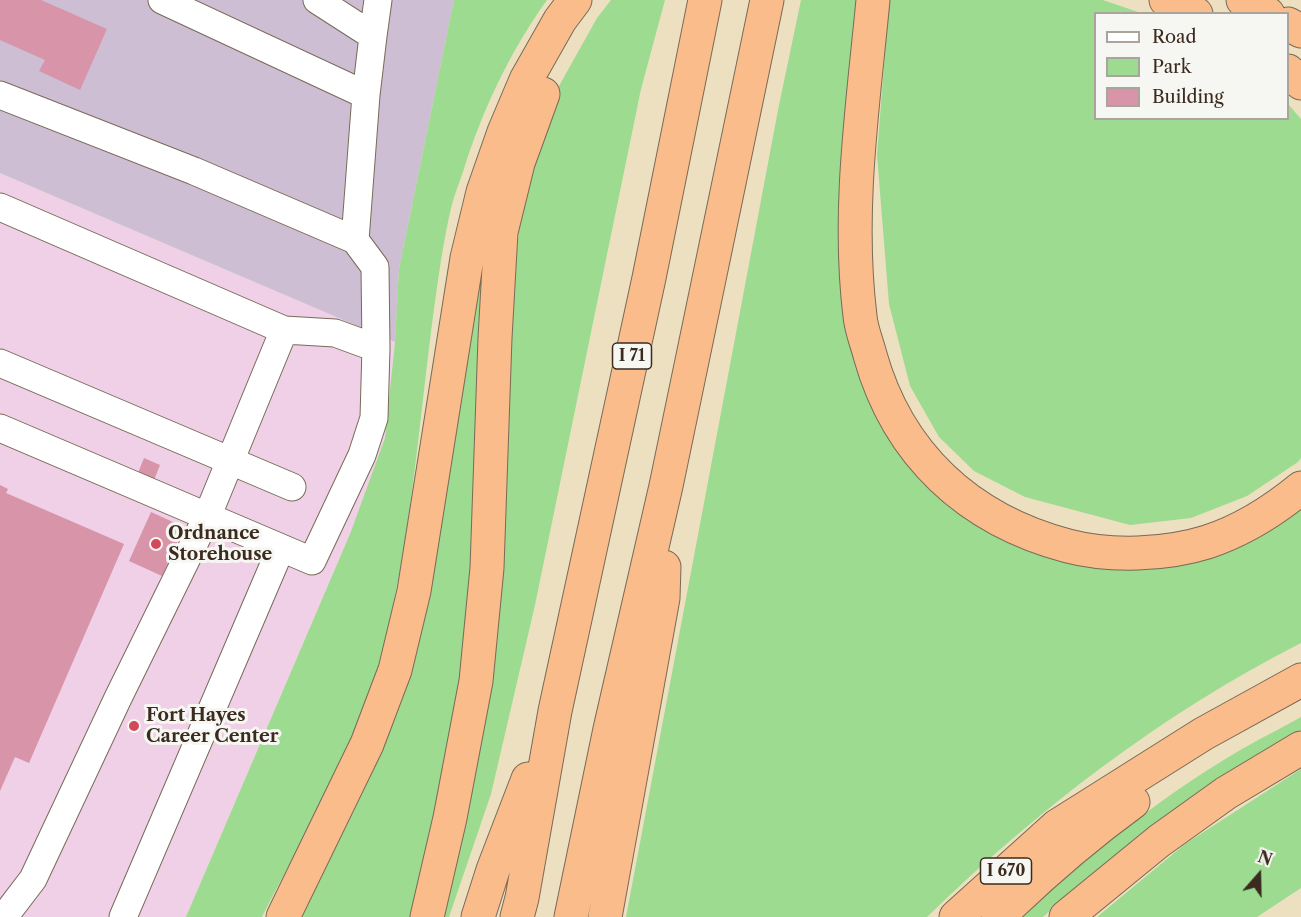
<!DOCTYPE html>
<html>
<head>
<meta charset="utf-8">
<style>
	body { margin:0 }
	#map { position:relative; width:1301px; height:917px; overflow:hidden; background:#ede0c1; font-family:"Libre Caslon Text",serif }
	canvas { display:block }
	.legend { position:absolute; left:1094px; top:12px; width:195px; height:108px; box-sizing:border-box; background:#f6f6f2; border:2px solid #aba49d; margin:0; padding:8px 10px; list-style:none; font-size:18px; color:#3b2a1e }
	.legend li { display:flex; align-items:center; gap:12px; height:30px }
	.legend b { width:30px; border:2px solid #aba49d }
	.north { position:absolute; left:1229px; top:845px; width:60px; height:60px; -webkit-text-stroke:4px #f6f6f2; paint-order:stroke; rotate:20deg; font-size:16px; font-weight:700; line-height:24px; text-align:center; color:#3b2a1e }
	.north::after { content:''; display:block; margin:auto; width:21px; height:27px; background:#3b2a1e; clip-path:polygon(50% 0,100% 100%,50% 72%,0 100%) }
</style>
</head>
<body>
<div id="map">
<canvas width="1301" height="917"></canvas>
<ul class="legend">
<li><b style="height:8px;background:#fff"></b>Road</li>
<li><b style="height:16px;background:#9ddb90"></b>Park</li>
<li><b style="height:16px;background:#d894a8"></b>Building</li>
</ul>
<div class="north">N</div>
</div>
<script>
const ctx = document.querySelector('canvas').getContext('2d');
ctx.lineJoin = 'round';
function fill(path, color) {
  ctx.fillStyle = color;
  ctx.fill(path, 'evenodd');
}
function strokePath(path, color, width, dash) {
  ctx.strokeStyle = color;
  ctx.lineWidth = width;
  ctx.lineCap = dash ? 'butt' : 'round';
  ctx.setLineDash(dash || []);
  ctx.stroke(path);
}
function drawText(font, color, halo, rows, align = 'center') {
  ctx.font = font + ' "Libre Caslon Text",serif';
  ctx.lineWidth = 6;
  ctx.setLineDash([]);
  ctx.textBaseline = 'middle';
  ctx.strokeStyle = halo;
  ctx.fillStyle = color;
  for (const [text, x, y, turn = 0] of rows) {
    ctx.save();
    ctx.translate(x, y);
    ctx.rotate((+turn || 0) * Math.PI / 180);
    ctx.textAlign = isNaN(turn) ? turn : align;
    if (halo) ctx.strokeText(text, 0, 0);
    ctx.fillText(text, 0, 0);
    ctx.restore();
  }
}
const built = new Path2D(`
	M0,173L395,342L385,438L350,534L186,917H0Z`);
const industrial = new Path2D(`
	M0,0H454L399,269L395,342L0,173Z`);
const green = new Path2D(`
	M454,0H547C509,53 481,113 462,175C457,188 452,202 449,217C441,255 436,294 431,332C418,435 410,540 385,641C362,739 307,828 262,917H186L350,534L385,438L395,342L399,269Z
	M611,0H665L641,89L535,605L491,794L449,917H438L477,762L494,665L501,571L510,307L522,205L538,145L559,86L597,18Z
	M801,0H857L879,421L1092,566L1301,505V643C1163,713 1038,809 927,917H626L778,110Z
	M889,0H1103L1141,13L1096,14V118H1288V104L1301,119V458L1298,462L1247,496L1191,518L1130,525L1025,497L974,471L939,437L910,386L889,304L877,155Z
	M480,260L488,261L472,571L464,654L448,759L413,908L410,917H301C340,838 382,761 410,678Z
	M1301,717V730C1275,743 1251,759 1227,775C1162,817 1100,864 1043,917H1022C1088,856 1159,798 1237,752C1257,740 1280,729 1301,717Z
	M1301,769V888L1257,917H1097L1185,844Z`);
const building = new Path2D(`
	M0,0H41L107,29L80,90L39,71L45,60L0,40Z
	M144,458L160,465L154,480L138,473Z
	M0,485L8,489L6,493L124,544L29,763L15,757L0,791Z
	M151,512L184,527L162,576L129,561Z`);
const minor = new Path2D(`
	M162,0L366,95
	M373,36L378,0
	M0,95L194,171L355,240
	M0,207L284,330L335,333L376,348
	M0,363L292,487
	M0,428L312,561L362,455L374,418L376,348L375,267L355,240L366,95L373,36L317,0
	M4,917L33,879L118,698L207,517L284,330
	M123,917L281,548`);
const highway = new Path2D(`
	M873,0C863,105 847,211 860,316C861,329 867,343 870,355C898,455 969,520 1068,546C1110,557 1166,555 1207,542C1241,531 1273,511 1301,488
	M1166,0L1196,14
	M1243,0L1268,14
	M1288,24L1301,31
	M1288,71L1301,83
	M283,917L367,744L395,670L414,591L467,258L483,192L504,132L526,80L560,20L575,0
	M427,917L450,818L476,681L487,568L495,338L501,232L518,163L543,94
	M478,917L493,870L528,779
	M517,917L522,898L555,711L649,278L705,0
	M571,917L610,729L666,486L767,0
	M605,917L663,598L664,567
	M956,917L1057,826L1203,734L1301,680
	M998,917C1040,876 1085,837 1133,802
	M1066,917L1159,841L1226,793L1301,748`);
const markers = [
	[156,544,6,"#d1495b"],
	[134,726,6,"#d1495b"]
];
const shields = [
	[632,356,39],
	[1006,871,51]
];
const shieldNames = [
	["I 71",632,356],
	["I 670",1006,871]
];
const poiNames = [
	["Ordnance",168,534],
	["Storehouse",168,555],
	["Fort Hayes",146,716],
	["Career Center",146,737]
];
fill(built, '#efd0e7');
fill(industrial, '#cdbed3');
fill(green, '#9ddb90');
fill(building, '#d894a8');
strokePath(minor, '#796a57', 29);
strokePath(highway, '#796a57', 35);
strokePath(minor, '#fff', 27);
strokePath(highway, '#f9bc8a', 33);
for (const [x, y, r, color] of markers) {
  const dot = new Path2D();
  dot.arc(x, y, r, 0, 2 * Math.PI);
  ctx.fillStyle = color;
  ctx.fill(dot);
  strokePath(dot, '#f6f6f2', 2);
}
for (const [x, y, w] of shields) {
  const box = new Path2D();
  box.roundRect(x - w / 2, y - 13, w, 26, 4.5);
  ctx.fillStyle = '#f6f6f2';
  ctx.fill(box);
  strokePath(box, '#3b2a1e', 1.5);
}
drawText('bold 16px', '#3b2a1e', null, shieldNames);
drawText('bold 18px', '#3b2a1e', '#f6f6f2', poiNames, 'left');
</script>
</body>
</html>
